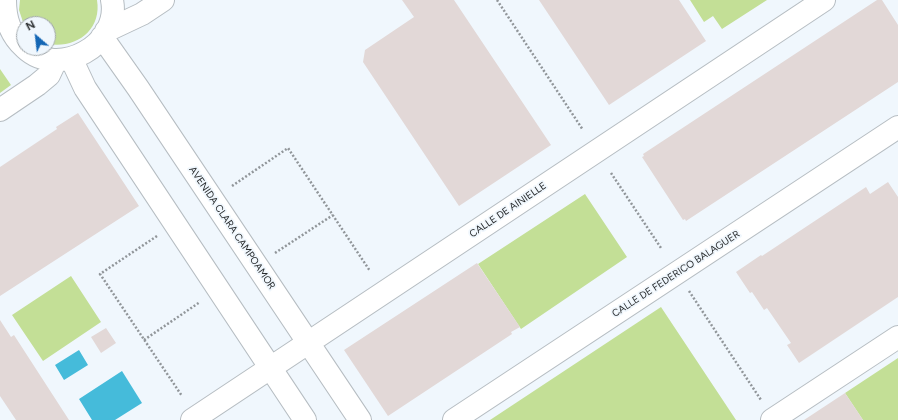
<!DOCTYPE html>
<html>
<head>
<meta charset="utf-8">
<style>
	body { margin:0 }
	#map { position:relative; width:898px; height:420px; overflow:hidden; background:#f0f7fd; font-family:Figtree,sans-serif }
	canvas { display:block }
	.north { position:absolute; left:16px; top:16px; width:40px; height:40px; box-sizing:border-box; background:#f0f7fd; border:1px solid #a0a6aa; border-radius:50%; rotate:332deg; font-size:11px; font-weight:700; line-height:16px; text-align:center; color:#292c2e }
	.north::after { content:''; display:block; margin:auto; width:14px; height:18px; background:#1567b5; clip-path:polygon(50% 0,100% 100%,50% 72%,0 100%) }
</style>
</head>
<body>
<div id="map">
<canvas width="898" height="420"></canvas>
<div class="north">N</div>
</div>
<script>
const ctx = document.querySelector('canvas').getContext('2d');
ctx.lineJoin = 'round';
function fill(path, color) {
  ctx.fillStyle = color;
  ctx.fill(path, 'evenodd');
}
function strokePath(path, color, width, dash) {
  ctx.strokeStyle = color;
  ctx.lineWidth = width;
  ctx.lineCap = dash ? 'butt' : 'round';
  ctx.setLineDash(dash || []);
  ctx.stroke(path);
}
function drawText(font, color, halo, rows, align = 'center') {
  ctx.font = font + ' Figtree,sans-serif';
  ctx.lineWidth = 3.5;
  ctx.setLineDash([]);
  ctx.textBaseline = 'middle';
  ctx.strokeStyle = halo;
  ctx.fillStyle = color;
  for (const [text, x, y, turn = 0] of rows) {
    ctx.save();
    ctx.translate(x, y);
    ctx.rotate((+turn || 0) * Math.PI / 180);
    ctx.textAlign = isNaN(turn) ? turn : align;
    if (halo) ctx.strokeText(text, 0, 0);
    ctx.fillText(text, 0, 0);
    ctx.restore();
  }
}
const green = new Path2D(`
	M20,0H97C102,30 76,49 48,44V24L24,25L19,10Z
	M690,0H767L722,29L713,16L704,22Z
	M0,69L11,85L0,93Z
	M585,194L627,257L521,329L478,264Z
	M71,276L101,322L43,361L12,315Z
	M661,307L736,420H490Z
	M898,358V420H863L845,393Z`);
const water = new Path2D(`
	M79,350L88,365L64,380L55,365Z
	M122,371L142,403L115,420H92L79,399Z`);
const building = new Path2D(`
	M402,0H454L551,145L459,206L363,62L365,50L414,17Z
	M539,0H679L706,41L609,105Z
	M877,0H882L898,25V82L686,221L685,219L683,220L642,157L644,156L643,154Z
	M78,113L139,206L0,296V167L57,129L56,127Z
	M888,182L898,197V297L799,363L787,345L791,343L767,308L764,310L752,292L750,293L736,272L761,255L762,256L866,187L870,194Z
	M477,263L520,327L511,332L512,334L388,416L344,350Z
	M0,320L11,337L14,335L69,420H16L0,396Z
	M106,328L116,343L101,353L91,337Z
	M845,393L863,420H804Z`);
const path = new Path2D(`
	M497,0L583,130
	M611,173L661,248
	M232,186L288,148L370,271
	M157,236L100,274L182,396
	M275,253L333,215
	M689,291L761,400
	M144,340L200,302`);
const minor = new Path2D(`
	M5,0C5,19 10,34 24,47
	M106,31L142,14L163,0
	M102,37L138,88L360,420
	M25,48C58,79 121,45 112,0
	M71,58L85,88L305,420
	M0,110L37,85L49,75L56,60
	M192,420L824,0
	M454,420L898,127
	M772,420L898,337`);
const streetNames = [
	["CALLE DE AINIELLE",508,210,-34],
	["AVENIDA CLARA CAMPOAMOR",232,228,56],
	["CALLE DE FEDERICO BALAGUER",676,274,-33]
];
fill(green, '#c3df96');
fill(water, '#45bbda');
fill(building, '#e2d8d7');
strokePath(minor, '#b6bdc2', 24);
strokePath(path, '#91969a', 2.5, [2, 2]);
strokePath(minor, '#fff', 22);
drawText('10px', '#292c2e', '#f0f7fd', streetNames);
</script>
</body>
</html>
